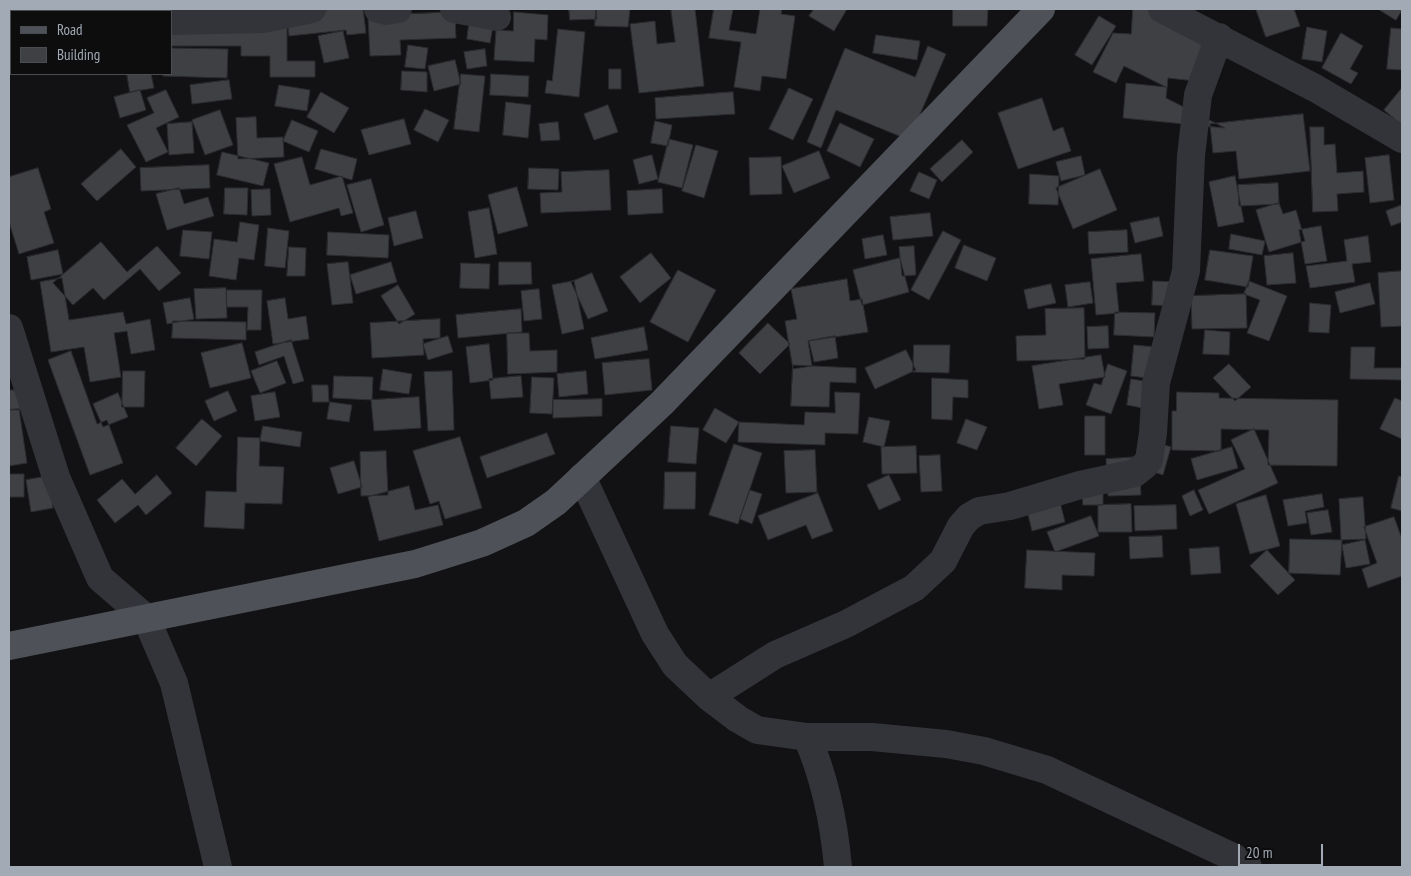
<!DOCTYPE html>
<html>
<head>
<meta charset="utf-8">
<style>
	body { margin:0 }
	#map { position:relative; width:1411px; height:876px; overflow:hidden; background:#121214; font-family:"PT Sans Narrow",sans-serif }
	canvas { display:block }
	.frame { position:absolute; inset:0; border:10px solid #a2aab5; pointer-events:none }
	.legend { position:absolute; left:10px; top:10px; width:162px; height:65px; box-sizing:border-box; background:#0d0d0e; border:1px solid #494c51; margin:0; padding:6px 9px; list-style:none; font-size:15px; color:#a2aab5 }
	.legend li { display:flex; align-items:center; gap:10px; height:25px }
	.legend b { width:25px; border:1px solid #494c51 }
	.scale { position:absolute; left:1238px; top:844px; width:85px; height:22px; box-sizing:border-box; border:2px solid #a2aab5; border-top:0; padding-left:6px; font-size:15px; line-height:18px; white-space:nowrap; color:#a2aab5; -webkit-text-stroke:4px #0d0d0e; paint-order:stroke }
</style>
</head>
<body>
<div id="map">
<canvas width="1411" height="876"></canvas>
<div class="frame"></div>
<ul class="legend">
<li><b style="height:6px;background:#4e5158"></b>Road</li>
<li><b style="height:14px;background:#3e4044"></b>Building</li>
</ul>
<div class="scale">20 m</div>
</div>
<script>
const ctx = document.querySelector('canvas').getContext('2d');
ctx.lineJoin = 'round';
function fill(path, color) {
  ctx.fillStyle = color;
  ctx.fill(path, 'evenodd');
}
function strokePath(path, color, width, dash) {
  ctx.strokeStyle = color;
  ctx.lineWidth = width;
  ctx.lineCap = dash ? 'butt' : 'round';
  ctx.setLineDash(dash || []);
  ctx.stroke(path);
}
const building = new Path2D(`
	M335,9H363L366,33L347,35L346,30L289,36L287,14Z
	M569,9H596L597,19L570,20Z
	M596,9H630L628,27L595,26Z
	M671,9H695L704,86L639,93L630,24L655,21L657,44L675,42Z
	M714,9H733L729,30L756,34L760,9H782L781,14L795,16L786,79L762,76L760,91L734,87L741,42L709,38Z
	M814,9H847L834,31L809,16Z
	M953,9H988L987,26H953Z
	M1133,9H1158L1217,36L1195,81L1168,78L1166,98L1225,128L1123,118L1126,83L1166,87L1124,66L1116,83L1093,72L1113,33L1131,34Z
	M1256,9H1294L1300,26L1266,37Z
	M1378,9H1402V10L1396,20Z
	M455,12L456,38L400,40L401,55L370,56L368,16Z
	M514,12L548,15L547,40L535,39L534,62L494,60L496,30L513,31Z
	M1099,16L1116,26L1092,65L1075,55Z
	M470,17L494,21L490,43L467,39Z
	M171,26H287V61H315V77H270V56H241V46H171Z
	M1307,27L1327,31L1322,62L1302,59Z
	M1391,28L1402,29V70L1387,69Z
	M558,29L585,32L579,97L545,93L547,80L552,81Z
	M343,31L349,58L324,63L318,36Z
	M1341,33L1363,46L1350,69L1358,73L1351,84L1322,68Z
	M876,35L920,41L917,60L873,53Z
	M408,45L428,48L425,69L405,67Z
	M928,46L946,54L909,140L836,110L821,148L807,142L845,48L915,77Z
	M171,48L228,49L227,78L163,76V74H171Z
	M485,49L487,66L467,69L464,52Z
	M455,60L461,84L434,91L428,66Z
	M609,69H621V89H609Z
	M402,71L427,72V92L401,90Z
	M127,74H151L154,88L130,92Z
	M461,74L485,76L479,132L454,129Z
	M491,74L529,76L528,97L490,95Z
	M229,80L232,99L192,104L190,85Z
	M279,85L310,90L307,111L275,106Z
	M789,88L813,99L793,140L769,129Z
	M1402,88V125L1384,110Z
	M140,90L146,110L120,118L114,97Z
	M166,90L179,117L156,128L168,152L146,162L127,125L154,113L147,98Z
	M321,92L349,108L334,133L307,117Z
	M733,92L735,114L656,119L655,98Z
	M1042,98L1053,131L1063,127L1071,151L1018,169L998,113Z
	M506,102L531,105L528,138L503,135Z
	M608,105L618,132L594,140L584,114Z
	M425,109L449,120L438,142L414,130Z
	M220,110L233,145L205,155L192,120Z
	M1303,114L1310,171L1239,179L1236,151L1213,153L1210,124Z
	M256,117L257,138L283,137L284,157L238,159L236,118Z
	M404,119L411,144L369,155L361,130Z
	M292,120L318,131L309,152L283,141Z
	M655,121L672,125L668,146L651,143Z
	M192,122L194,153L169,155L167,124Z
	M558,122L560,140L541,141L539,124Z
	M840,123L874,139L860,167L827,151Z
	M1310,127H1324V145L1335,144L1337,173L1363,171L1364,192L1337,194L1338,211L1313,212Z
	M669,139L693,145L682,188L658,182Z
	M962,140L973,152L942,182L930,169Z
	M696,145L718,151L704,198L682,191Z
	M121,149L136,167L97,201L81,184Z
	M321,149L357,159L352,180L315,169Z
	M819,151L830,178L794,193L782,166Z
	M222,152L269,163L263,186L217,175Z
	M652,155L658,179L639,184L633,160Z
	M1389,155L1394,200L1370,203L1365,158Z
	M1081,156L1085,175L1061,181L1056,162Z
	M302,157L310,185L342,176L353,213L341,216L339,208L290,222L274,164Z
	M781,157L782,194L750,195L749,158Z
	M209,165L210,188L141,191L140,168Z
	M38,168L51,209L44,212L54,243L19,254L9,222V177Z
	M529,168L559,169L558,190L528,189Z
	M1100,169L1117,210L1073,229L1056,188Z
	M609,170L611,210L541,213L540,193L562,192L561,172Z
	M919,172L937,180L929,199L910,191Z
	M1030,174L1059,176L1058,205L1029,204Z
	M1235,176L1244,222L1218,227L1209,182Z
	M371,179L384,225L361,232L347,185Z
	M1278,183L1279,204L1239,206L1238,185Z
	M517,187L528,226L498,234L488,195Z
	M179,188L184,204L208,197L214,216L167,230L156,194Z
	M225,188H248L247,215L224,214Z
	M270,189L271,215L252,216L251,190Z
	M662,189L663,213L628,215L627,191Z
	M1279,203L1283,214L1296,210L1305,241L1269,252L1256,210Z
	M1402,205V222L1391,226L1386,211Z
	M489,208L497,254L475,258L468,212Z
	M416,211L423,238L394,246L388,218Z
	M930,213L933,236L893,240L890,217Z
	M1159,217L1163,236L1135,243L1130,223Z
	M240,222L259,225L254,260L239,258L236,280L209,276L214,239L237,242Z
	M1321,226L1327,261L1305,264L1299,230Z
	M268,228L289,231L285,268L265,266Z
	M183,230L212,232L209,259L180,256Z
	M1127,230L1128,252L1089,254L1088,232Z
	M943,231L961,240L929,300L911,290Z
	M328,232L389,235L388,258L327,255Z
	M1231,234L1265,241L1262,255L1229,249Z
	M883,235L887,255L865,259L862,239Z
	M1368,236L1371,262L1352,264L1355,282L1310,288L1306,266L1347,261L1344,240Z
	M101,242L127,272L157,246L181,273L159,291L140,269L104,300L93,288L73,305L53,283Z
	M964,245L996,258L987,281L955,268Z
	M914,246L916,275L902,276L899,247Z
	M289,247L306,248L305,276H287Z
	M58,250L63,274L31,280L27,257Z
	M1210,250L1253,256L1248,287L1205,280Z
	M651,253L671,278L640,303L620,277Z
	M1293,253L1296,283L1267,285L1264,256Z
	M1141,254L1144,281L1116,283L1119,313L1096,315L1091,259Z
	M900,258L909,292L862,305L853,270Z
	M348,262L353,303L332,305L327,264Z
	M391,262L397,282L356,294L350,275Z
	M499,262H531L532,284L499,285Z
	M461,263L490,264L489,289L460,288Z
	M678,270L716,290L688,342L650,322Z
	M1402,271V326L1381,327L1378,273Z
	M592,273L608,311L588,319L571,282Z
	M62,278L69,320L123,312L126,324L150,319L155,350L131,354L127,331L114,333L121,377L90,382L84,347L51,352L40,282Z
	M847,279L850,301L862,299L868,332L808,341L812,366L793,369L785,321L797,319L791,289Z
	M574,281L584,329L562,334L552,285Z
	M1153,281L1180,282V306L1152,305Z
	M1249,281L1287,296L1269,341L1247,333L1260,300L1244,294Z
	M1090,282L1093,303L1068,307L1065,285Z
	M1370,283L1375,304L1340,313L1335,292Z
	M1051,284L1056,303L1028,309L1024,290Z
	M398,285L415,314L399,324L381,296Z
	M226,288L227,318L196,319L194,289Z
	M539,289L542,319L524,321L521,291Z
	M227,290H262L261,330H247L248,307H227Z
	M1246,294L1247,328L1192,329L1191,296Z
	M190,298L194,319L167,324L163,303Z
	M285,298L288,319L306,316L309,339L273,344L267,301Z
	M1310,303L1331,305L1329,333L1309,332Z
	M1084,308L1085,359L1017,361L1016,336L1046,335L1045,309Z
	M521,309L522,332L458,338L456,315Z
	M1115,312L1155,313L1154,337L1114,335Z
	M440,319V338L423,339L424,355L372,358L370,323Z
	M173,321L246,322V340L172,338Z
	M768,323L790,344L760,374L739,353Z
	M1108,326L1109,348L1088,349L1087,327Z
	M644,327L648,350L595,359L591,338Z
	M1205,330L1230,332L1229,355L1203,354Z
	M507,333H529L530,351L557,350V372L508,374Z
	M448,336L453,352L428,360L423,344Z
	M835,336L838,358L814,362L809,341Z
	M291,340L304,381L293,384L284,356L259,365L255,352Z
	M242,343L251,378L210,388L201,353Z
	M489,344L493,380L470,383L466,347Z
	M914,345H950L949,373L913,372Z
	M1134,345L1166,348L1163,380L1131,376Z
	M1402,345V380L1350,379L1351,347H1375L1374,368H1402Z
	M906,350L916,370L875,389L865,368Z
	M71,351L97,424L107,420L123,463L90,475L48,360Z
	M1101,355L1105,377L1059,384L1063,405L1039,409L1032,366Z
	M649,359L652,390L605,395L602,363Z
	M277,361L286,383L260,393L251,371Z
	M1108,364L1127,371L1111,414L1086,405L1094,383L1101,385Z
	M1229,364L1251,387L1235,401L1213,378Z
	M793,365L856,368V383L830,382L829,407L791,406Z
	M383,369L412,374L409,394L380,390Z
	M123,371H145L144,407H122Z
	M452,371L454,430L428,431L424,372Z
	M586,371L588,394L559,397L557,374Z
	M334,376L373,377L372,400L333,398Z
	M521,376L523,397L491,399L489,379Z
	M532,377L554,378L552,414L530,413Z
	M932,378L968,380V398L953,397L952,420L932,419Z
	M1131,379L1157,383L1153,410L1127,405Z
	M312,385H328L329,402H313Z
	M9,390H20V410H9Z
	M228,391L237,411L214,421L205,401Z
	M275,392L280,417L255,421L251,396Z
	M835,392L860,393L858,434L825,433V445L738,442L739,422L804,425L805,412L835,413Z
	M1177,392L1219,393V398L1338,400L1337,466L1268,465L1269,430L1221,429V451L1172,450V411H1176Z
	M118,393L128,417L103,427L93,404Z
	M419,397L421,428L374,431L371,400Z
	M1395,398L1402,401V439L1380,429Z
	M602,399V416L553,418V400Z
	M330,402L352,405L349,422L327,419Z
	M715,408L739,422L726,443L703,430Z
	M19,409L27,463L9,466V410Z
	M1085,416H1105V455H1085Z
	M869,417L890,421L884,447L863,442Z
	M202,419L222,436L196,466L176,448Z
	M966,419L987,427L977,450L957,443Z
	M263,426L302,432L300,447L260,441Z
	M671,426L699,428L696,464L668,462Z
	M1254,429L1278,483L1209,514L1198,490L1245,469L1231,440Z
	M547,433L555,454L487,478L480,457Z
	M238,437L260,438L259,466L284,467L282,504L245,503L244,529L204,527L206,491L236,492Z
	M460,437L482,508L445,519L439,501L430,504L413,451Z
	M1149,440L1171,447L1163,475L1141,468Z
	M734,444L762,453L738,524L709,515Z
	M916,446L917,473L882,474L881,447Z
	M1232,447L1238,468L1197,480L1191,459Z
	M815,450L817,492L786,493L784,451Z
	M386,451L388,495L361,496L360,452Z
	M940,455L942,491L921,492L919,456Z
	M1139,457L1141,495L1108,496L1106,459Z
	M354,461L362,487L338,494L330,468Z
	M665,472H696L695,509H664Z
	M9,474H24V497H9Z
	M157,475L172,493L146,515L138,505L115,523L97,500L122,479L135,494Z
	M889,475L901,500L879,510L867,485Z
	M49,476L53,508L31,512L26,480Z
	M1083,476H1103V505H1083Z
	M1399,476L1402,477V511L1391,508Z
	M409,486L415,510L438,505L443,525L379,541L368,497Z
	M750,490L762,494L752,524L740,519Z
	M1194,490L1203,510L1190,516L1182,496Z
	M818,493L833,531L812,539L806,525L768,540L758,516Z
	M1322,494L1324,507L1305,511L1307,523L1288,526L1283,500Z
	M1266,495L1280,546L1250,554L1236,504Z
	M1363,497L1366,539L1341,540L1339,499Z
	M1060,502L1065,522L1032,531L1027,510Z
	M1131,504L1132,532H1098V505Z
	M1176,505L1177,529L1135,531L1134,506Z
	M1328,510L1332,532L1311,535L1307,513Z
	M1091,516L1099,536L1055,552L1047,532Z
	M1394,517L1402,539V576L1368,588L1362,569L1377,563L1364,527Z
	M1162,536L1163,557L1130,559L1129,537Z
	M1290,539L1342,540L1340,575L1289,573Z
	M1365,540L1370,564L1346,568L1342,545Z
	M1219,547L1221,573L1191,575L1189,549Z
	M1027,550L1095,553L1094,576L1062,575V590L1025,588Z
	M1267,550L1295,580L1278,595L1250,566Z`);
const minor = new Path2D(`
	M378,9L386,11L398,9
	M454,9L497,17
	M1162,9L1315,88L1402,139
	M9,19H11
	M171,21L263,19L312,9
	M9,328L56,477L100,578L146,618L174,683L218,867
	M582,477L655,634L675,665L709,697L738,719L757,730L807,737H872L946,744L984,751L1047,770L1235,858L1248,867
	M709,697L775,655L846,624L914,588L943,561L961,526L969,517L979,511L1010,506L1080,485L1135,473L1144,466L1149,460L1153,433L1156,383L1186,271L1191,156L1198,95L1219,37
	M807,737C825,778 834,823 838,867`);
const major = new Path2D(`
	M9,646L415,564L482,543L526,523L556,502L662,403L1041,9`);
fill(building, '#3e4044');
strokePath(building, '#2c2c30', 1);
strokePath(minor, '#333439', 28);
strokePath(major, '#4e5158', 28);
</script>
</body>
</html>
